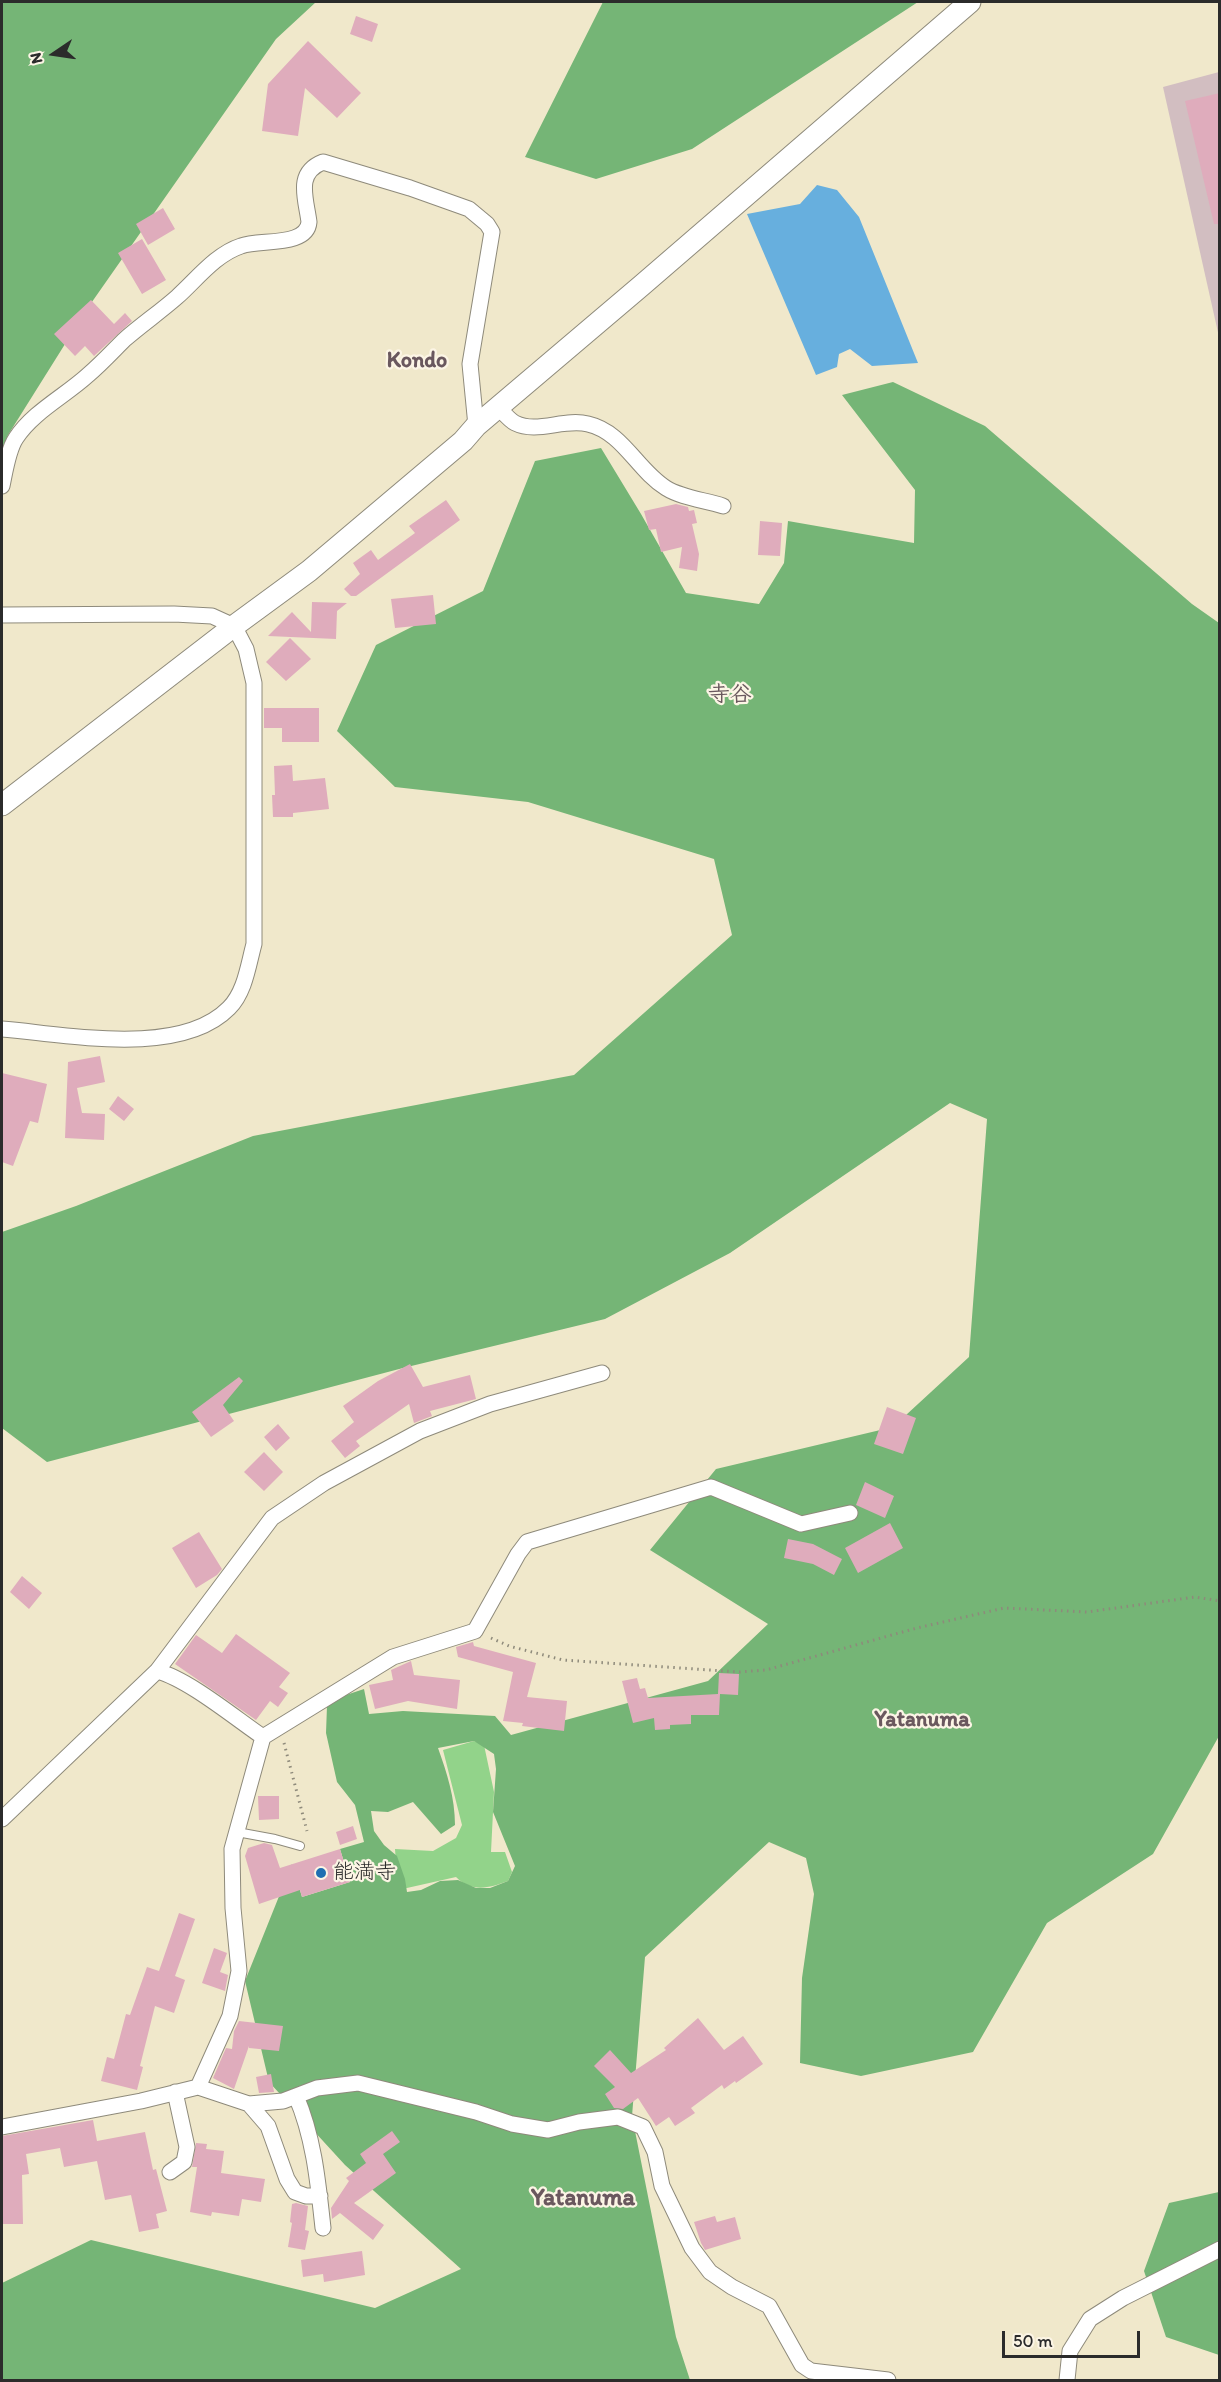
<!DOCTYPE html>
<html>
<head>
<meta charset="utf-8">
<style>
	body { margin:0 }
	#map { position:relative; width:1221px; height:2382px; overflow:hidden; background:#f0e8cb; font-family:Itim,sans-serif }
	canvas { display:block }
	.frame { position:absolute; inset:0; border:3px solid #2b2b2b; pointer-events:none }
	.north { position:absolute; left:24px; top:24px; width:60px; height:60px; -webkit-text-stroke:4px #fcf5e5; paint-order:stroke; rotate:257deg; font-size:16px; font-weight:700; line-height:24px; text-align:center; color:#2b2b2b }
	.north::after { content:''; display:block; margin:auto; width:21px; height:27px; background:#2b2b2b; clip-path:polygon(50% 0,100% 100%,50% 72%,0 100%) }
	.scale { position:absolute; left:1002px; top:2331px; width:138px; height:27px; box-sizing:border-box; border:3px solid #2b2b2b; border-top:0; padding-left:8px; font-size:18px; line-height:21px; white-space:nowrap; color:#2b2b2b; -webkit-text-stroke:4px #fcf5e5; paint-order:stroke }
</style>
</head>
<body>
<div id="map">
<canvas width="1221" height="2382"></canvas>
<div class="frame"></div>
<div class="north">N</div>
<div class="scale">50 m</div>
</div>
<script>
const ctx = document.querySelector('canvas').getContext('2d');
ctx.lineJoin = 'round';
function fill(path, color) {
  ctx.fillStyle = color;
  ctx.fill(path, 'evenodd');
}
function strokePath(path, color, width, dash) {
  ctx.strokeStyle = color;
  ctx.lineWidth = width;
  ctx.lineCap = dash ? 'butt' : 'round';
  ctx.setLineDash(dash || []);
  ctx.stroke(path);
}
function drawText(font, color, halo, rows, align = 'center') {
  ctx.font = font + ' Itim,"Klee One",sans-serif';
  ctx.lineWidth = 4.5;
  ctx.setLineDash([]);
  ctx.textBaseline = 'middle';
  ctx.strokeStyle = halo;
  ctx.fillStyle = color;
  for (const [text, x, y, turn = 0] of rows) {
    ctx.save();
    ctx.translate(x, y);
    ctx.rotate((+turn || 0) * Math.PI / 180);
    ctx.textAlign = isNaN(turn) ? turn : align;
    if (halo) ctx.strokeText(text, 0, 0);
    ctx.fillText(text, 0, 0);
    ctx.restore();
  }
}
const industrial = new Path2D(`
	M1219,72V337L1163,87Z`);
const green = new Path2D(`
	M474,1741L484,1745L494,1792L491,1852H505L512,1872L508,1881C489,1888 472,1893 456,1877L398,1890L395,1849L433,1851L456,1838L462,1825L443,1750Z`);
const forest = new Path2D(`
	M2,2H316L276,39L87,309L8,435L2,450Z
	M603,2H918L692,149L596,179L525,157Z
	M893,382L985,426L1192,604L1219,623V1736L1153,1854L1047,1923L973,2052L861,2076L800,2063L802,1978L814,1894L806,1858L769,1842L645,1957L632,2116L676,2337L690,2380H2V2283L91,2240L375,2308L461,2269L345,2165L269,2082L245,1981L292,1864L302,1897L350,1882L340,1849L364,1842L355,1805L337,1782L326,1733L327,1706L346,1695L364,1689L369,1714L403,1711L495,1716L511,1735L708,1681L768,1624L650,1550L716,1469L893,1427L969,1357L987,1119L950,1103L730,1253L605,1319L403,1368L47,1462L2,1428V1232L76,1206L253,1136L574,1075L732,935L714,859L528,802L395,787L337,731L376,645L483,591L535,461L601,448L641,514L686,593L759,604L784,563L788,521L914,543L915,490L842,395ZM474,1741L494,1754L496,1769L493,1812L515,1866L508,1881L490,1888H476L458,1880L440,1881L421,1890L407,1892L405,1879L397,1856L384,1845L374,1831L371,1811L388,1812L413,1802L441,1834L455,1825C455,1798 447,1773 438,1748Z
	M1219,2192V2355L1166,2337L1144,2271L1169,2203Z`);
const water = new Path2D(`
	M817,185L837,190L859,217L918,363L872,366L850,349L839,354L837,367L816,375L747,214L800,204Z`);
const building = new Path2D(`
	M356,16L378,24L372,42L350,34Z
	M308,41L361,93L337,118L305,88L298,136L262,131L268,84Z
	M1220,93V224H1214L1185,101Z
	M163,208L175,229L148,245L136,224Z
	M142,239L166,280L142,294L118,253Z
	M91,300L114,324L125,313L132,321L94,356L85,346L75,356L54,334Z
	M446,500L460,520L356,596H351L344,589L360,574L353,563L371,550L378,560L415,533L409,526Z
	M676,504L688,507L689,511L694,510L697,523L692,524L699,554L697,571L679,568L682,547L661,552L656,529L649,530L644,511Z
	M760,521L782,523L780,556L758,555Z
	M433,595L436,624L395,628L391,599Z
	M312,602L347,603L337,611L336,639L268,636L292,612L311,632Z
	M290,638L311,659L286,681L266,662Z
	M264,708H319V742H282V728H264Z
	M292,765L293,781L325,778L329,809L293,813V817H273L272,795H275L274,766Z
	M100,1056L105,1082L77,1088L82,1113L105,1114L104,1140L65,1138L68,1062Z
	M2,1073L47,1084L38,1123L30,1121L13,1166L2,1162Z
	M118,1096L134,1109L124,1121L109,1109Z
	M410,1364L423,1387L470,1375L476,1399L430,1411L432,1416L414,1423L409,1404L356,1441L360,1446L345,1458L331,1441L354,1422L343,1406L378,1381Z
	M239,1377L243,1381L223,1405L234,1421L211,1437L192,1412Z
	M887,1407L916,1418L903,1454L874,1444Z
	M278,1424L290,1438L276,1451L264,1437Z
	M264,1452L283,1472L264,1491L244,1472Z
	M865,1482L894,1496L885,1518L856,1505Z
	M890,1523L903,1548L858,1573L845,1548Z
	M199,1532L222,1569L217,1575L196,1588L172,1548Z
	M788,1539L813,1544L842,1559L834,1575L813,1564L784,1558Z
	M22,1576L42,1593L29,1609L10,1592Z
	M236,1634L290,1673L279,1687L288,1693L278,1707L270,1701L256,1720L175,1664L196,1635L222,1653Z
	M473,1642L474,1646L536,1663L527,1697L567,1701L564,1731L522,1726L523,1723L503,1721L513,1672L458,1657L456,1647Z
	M411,1661L414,1675L460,1680L457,1709L408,1701L375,1709L369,1685L393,1680L391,1670Z
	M719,1673L739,1674L738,1695L720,1694L719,1715H691V1724L670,1725V1729L655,1730L654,1718L633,1723L622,1681L637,1678L640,1689L645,1688L648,1698L718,1694Z
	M258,1796H279V1819L259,1820Z
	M353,1826L357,1839L340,1845L336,1832Z
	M264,1843L272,1845L280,1868L340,1849L350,1882L302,1897L300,1890L259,1904L245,1856L248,1848Z
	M179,1913L195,1919L175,1976L185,1980L174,2013L155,2006L140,2066L143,2067L137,2090L101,2081L107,2057L114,2059L126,2014L130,2015L147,1967L159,1971Z
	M214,1948L227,1953L220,1972L228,1975L225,1991L202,1983Z
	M698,2018L724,2050L743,2036L763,2064L736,2083L735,2081L724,2089L722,2085L691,2108L695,2113L675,2126L669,2117L656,2126L638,2098L623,2109L614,2108L605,2094L615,2087L594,2066L610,2050L631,2073L666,2050L664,2048Z
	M239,2021L283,2026L279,2051L249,2048V2046L234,2089L213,2078L226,2048L232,2049L234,2031Z
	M271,2074L274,2092L259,2093L256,2077Z
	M93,2120L97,2141L145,2132L153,2170L156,2169L167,2211L156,2214L159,2228L139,2232L131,2195L105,2200L97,2161L64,2167L60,2148L26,2154L29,2174L22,2175L23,2224H2V2136Z
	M392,2131L400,2142L383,2154L396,2173L354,2203L384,2225L373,2240L340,2213L332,2219L331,2208L349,2181L346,2178L366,2163L360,2154Z
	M196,2143L207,2144L206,2149L224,2151L221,2173L265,2179L261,2202L242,2199L239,2216L212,2212L211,2216L190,2212L197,2167H192Z
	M296,2203L308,2206L305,2230L309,2231L305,2250L288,2247L292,2223L290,2222L292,2204Z
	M715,2216L717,2222L735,2217L741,2239L705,2250L701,2243L694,2222Z
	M362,2251L365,2275L324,2282L323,2274L303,2277L301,2260Z`);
const path = new Path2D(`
	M491,1638L509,1646L563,1660L739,1672L766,1670L917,1628L1004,1608L1087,1612L1195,1597L1220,1601
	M284,1743L307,1831`);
const lane = new Path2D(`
	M237,1832L275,1839L300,1846`);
const street = new Path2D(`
	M498,407C503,412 509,420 515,423C537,434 564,418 588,424C623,432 637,470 666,488C682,498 705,500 723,506
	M2,486C5,472 8,450 16,438C33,412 65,396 88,375C101,364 112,352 124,340C141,325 160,312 177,297C197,279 216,254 241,246C260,239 307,247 309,222C306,198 295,173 323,162L410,188L469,209L487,224L492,232L470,364L476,426
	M2,615L174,614L212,616L234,626L246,649L254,683V944C248,966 245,992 229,1008C180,1058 65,1034 2,1029
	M157,1671C188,1679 235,1718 263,1737
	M2,1819L157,1671L272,1518L324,1483L420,1431L490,1404L602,1373
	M198,2087L230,2016L239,1971L233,1908L232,1849L263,1737L393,1657L475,1631L518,1554L527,1542L711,1487L801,1524L850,1513
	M296,2096C314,2138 318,2182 323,2228
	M249,2104L268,2126L287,2179L295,2192L306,2196H320
	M2,2127L141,2101L198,2087L249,2104L283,2101L317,2088L358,2083L476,2112L512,2124L548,2130L579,2122L618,2117L643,2127L655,2152L662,2186L692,2248L710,2272L732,2287L769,2306L802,2365L811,2371L888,2380
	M170,2172L184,2162L187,2147L175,2092
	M1067,2380L1070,2351L1090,2319L1123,2298L1220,2249`);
const secondary = new Path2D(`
	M2,805L234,626L309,571L463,441L476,426L641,286L970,2`);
const markers = [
	[321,1873,6,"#1f6fb2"]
];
const poiNames = [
	["能満寺",333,1873]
];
const neighbourhoodNames = [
	["Kondo",417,361],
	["寺谷",730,695],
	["Yatanuma",922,1720]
];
const quarterNames = [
	["Yatanuma",583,2199]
];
fill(industrial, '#d2bec1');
fill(green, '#92d38a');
fill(forest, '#75b576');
fill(water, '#67afde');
fill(building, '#dfacbc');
strokePath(lane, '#8e8a7b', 10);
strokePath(street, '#8e8a7b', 17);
strokePath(secondary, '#8e8a7b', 23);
strokePath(path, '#8e8a7b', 3, [1.5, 4.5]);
strokePath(lane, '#fff', 8);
strokePath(street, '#fff', 15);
strokePath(secondary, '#fff', 21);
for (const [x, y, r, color] of markers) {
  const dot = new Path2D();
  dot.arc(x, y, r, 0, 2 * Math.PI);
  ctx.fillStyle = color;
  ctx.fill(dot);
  strokePath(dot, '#fcf5e5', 2);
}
drawText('21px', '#2b2b2b', '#fcf5e5', poiNames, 'left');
drawText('bold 22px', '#6a585e', '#fcf5e5', neighbourhoodNames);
drawText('bold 24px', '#6a585e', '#fcf5e5', quarterNames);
</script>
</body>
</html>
